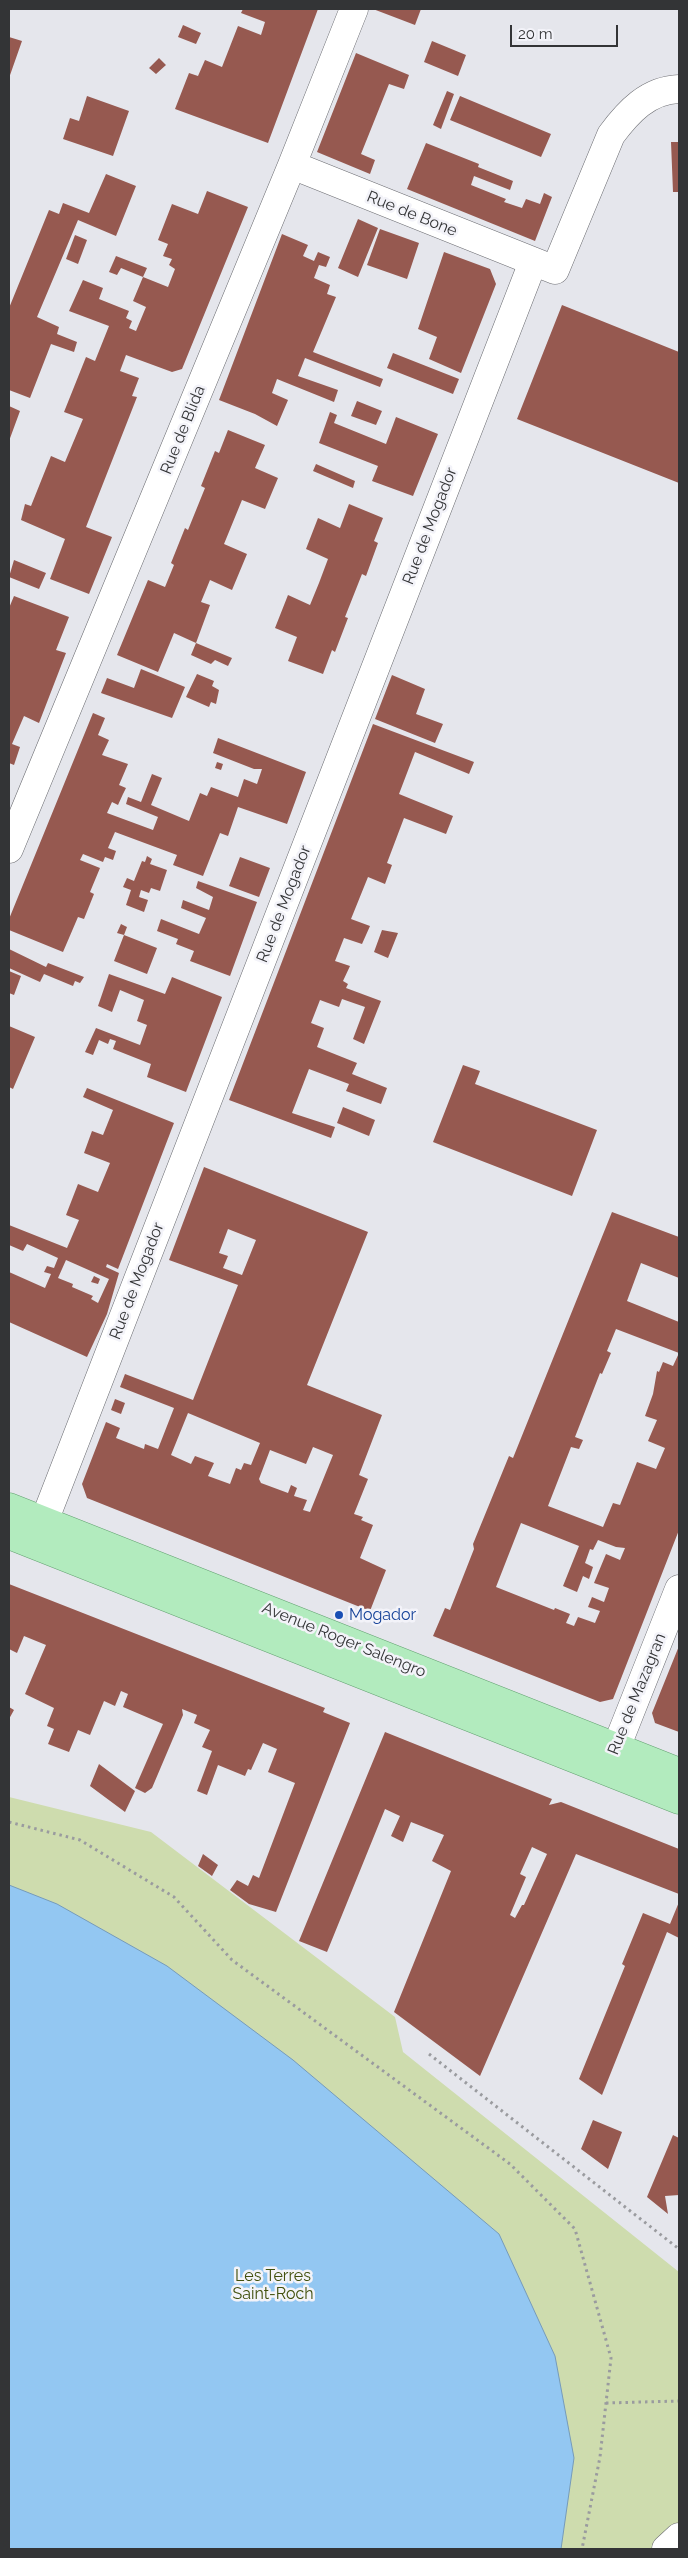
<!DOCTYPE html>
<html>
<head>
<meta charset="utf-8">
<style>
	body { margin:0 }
	#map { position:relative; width:688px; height:2558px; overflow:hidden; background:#e5e6ec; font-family:Raleway,sans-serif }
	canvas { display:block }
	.frame { position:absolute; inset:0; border:10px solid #333436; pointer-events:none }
	.scale { position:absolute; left:510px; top:25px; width:108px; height:22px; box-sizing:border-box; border:2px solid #333436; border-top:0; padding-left:6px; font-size:15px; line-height:18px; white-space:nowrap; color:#333436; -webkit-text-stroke:4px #f3f3f9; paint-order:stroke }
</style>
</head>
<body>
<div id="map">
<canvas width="688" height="2558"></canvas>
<div class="frame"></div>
<div class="scale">20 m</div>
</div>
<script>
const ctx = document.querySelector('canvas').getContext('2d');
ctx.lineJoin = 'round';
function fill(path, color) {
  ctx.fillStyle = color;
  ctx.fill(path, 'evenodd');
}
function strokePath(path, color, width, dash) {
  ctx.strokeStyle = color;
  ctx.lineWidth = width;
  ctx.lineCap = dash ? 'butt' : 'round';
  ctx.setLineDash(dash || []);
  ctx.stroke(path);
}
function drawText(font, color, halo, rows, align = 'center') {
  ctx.font = font + ' Raleway,sans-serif';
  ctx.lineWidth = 5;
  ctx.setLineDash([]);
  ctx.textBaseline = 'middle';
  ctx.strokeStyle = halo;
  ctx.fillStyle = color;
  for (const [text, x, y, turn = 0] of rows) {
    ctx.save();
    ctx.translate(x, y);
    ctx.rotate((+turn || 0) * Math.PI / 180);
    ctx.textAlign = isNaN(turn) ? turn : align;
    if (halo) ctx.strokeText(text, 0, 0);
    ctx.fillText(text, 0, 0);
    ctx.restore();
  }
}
const green = new Path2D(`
	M9,1797L151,1832L395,2017L403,2052L679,2272V2549H9Z`);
const water = new Path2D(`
	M9,1885L57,1904L167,1966L293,2060L499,2234L555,2356L574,2458L561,2549H9Z`);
const building = new Path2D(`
	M243,9H318L268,143L175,109L189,73L198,76L205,60L222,67L238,26L261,35L265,22L241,13Z
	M373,9H421L415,25Z
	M183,25L201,33L196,44L178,37Z
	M9,37L22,41L9,78Z
	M432,41L466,55L458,76L424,62Z
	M356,53L409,75L404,89L389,84L361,154L375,160L370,174L317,152Z
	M159,58L166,65L156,74L149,68Z
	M447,91L454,94L441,129L433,125Z
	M87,96L129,111L113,156L63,139L70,118L79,121Z
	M460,96L551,134L541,157L450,120Z
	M671,142H679V192H673Z
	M426,143L479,164L478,167L513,181L510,190L474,176L471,185L506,199L504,202L522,208L526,199L540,204L544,193L552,197L535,241L407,189Z
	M106,174L136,186L116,236L78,220L37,317L59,327L57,334L77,342L74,352L51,344L30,398L9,390V308L49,210L59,214L63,203L89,213Z
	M207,191L248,207L182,369L172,372L126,355L120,371L139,378L132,396L137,397L86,527L112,537L89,594L50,579L65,539L21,520L25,504L31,506L51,456L65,462L83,419L64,412L86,357L95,361L109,326L69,311L83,280L103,288L99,299L129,311L126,318L132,321L129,328L136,331L146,307L133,301L143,277L168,287L175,269L169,265L172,259L163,256L168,244L158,240L172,204L198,214Z
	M358,219L378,228L358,277L338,268Z
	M380,229L419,243L407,279L367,265Z
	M282,234L308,245L303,256L314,261L318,252L330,257L326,267L319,265L314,278L330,285L327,294L336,297L313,352L383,379L380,387L305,358L298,376L338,390L334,402L277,379L272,393L288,400L277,426L255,414L219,400Z
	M75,235L87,240L78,264L66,259Z
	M444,252L490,269L496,284L461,373L429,359L437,337L418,329Z
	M116,256L147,268L143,277L121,268L117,275L109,272Z
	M562,305L679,352V483L517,419Z
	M393,353L459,379L453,394L387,368Z
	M357,401L382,411L376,425L351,416Z
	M9,406L20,411L9,441Z
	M330,412L337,415L334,423L386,444L396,417L438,434L413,496L372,481L378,466L319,443Z
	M228,430L265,445L255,468L278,478L265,509L242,500L224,544L247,554L232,590L210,580L201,602L210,605L196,643L174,633L158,672L117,655L148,580L165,587L174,565L171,563L185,528L188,530L205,488L201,486L215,451L219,453Z
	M316,464L355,481L353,488L313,471Z
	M349,504L383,518L374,541L378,543L366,576L362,574L345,617L348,618L335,652L332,650L323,674L288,661L297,637L275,628L288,595L310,605L319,583L328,559L306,549L318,518L340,528Z
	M14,560L46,573L39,589L9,577Z
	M14,596L69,617L56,650L66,653L39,723L24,716L12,744L20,747L14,765L9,763V608Z
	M196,643L232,658L228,666L215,660L211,664L191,655Z
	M141,669L185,687L172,718L101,693L107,678L134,688Z
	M197,674L214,681L212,686L219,690L216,704L211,702L209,707L186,697Z
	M392,675L425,689L416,714L443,724L435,743L375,719Z
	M93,713L105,718L98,735L109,740L102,755L128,764L119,785L126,788L123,794L118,805L112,802L107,813L153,830L158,817L126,804L128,797L141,802L152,774L162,778L151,805L189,821L200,793L207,796L211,787L238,797L244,779L257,784L262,769H254L213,753L218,738L306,772L287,824L238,807L228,836L220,833L203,876L173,865L177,855L115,832L108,848L116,851L113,860L105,857L103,862L83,854L80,860L100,868L90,892L94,894L84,919L78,917L63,952L9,930V919Z
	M373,724L474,762L469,774L415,752L399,794L453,816L446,834L404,818L387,863L392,865L385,884L368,877L351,919L370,926L362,944L344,938L335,961L350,966L343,981L348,984L346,988L381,1001L364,1044L353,1039L365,1007L342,999L339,1007L320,1000L311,1023L324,1028L317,1047L357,1063L352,1074L387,1088L381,1104L346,1091L349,1084L309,1069L292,1113L335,1127L331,1138L229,1100Z
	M217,762L223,764L221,770L215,768Z
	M147,856L152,859L150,864L167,870L160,891L151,888L149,893L141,890L139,897L148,900L144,912L126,905L131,890L123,887L127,878L134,881L142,861L145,862Z
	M240,857L270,868L259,897L229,886Z
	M198,881L257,902L230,976L190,961L194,951L176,944L178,939L157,931L161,919L199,934L206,918L181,908L183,900L209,910L213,897L196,888Z
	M121,924L127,927L124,935L117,933Z
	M382,930L398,933L388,958L374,952Z
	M124,935L157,948L147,974L114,961Z
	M9,949L46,967L48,963L84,977L80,983L75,981L73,986L44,974L40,982L9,968Z
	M9,971L21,976L14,995L9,993Z
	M109,974L165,994L172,977L222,997L186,1092L147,1077L151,1064L113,1049L116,1041L110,1039L108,1044L99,1040L93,1055L85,1052L96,1028L140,1045L147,1025L137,1021L144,1000L120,990L112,1012L98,1006Z
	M9,1026L35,1037L13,1089L9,1087Z
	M463,1065L480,1071L475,1084L597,1130L572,1196L433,1142Z
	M87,1088L174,1123L118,1269L107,1264L106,1267L119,1273L107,1314L87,1357L9,1322V1272L45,1288L51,1274L44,1272L47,1266L54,1268L58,1258L27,1244L23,1251L9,1245V1225L67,1248L79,1220L66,1215L78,1184L98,1192L110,1163L84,1153L92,1131L103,1135L113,1110L83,1097ZM66,1260L109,1279L98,1303L91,1299L93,1296L72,1287L73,1284L58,1278Z
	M343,1107L375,1120L369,1136L337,1123Z
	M204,1167L368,1232L307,1385L382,1415L359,1475L368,1479L354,1514L363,1517L361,1520L373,1525L360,1558L386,1570L370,1611L87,1498L82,1484L106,1422L120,1428L116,1438L144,1449L145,1444L158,1449L174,1408L120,1387L125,1374L193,1400L238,1285L169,1260ZM228,1229L256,1240L242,1275L223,1268L228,1256L219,1253ZM188,1413L260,1443L251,1465L244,1463L241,1470L236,1468L230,1484L208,1476L214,1463L195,1456L191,1464L171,1455ZM313,1447L333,1455L310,1512L303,1510L307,1500L294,1496L297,1488L291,1485L288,1493L261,1483L259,1479L270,1450L306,1464Z
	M612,1212L679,1237V1278L641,1263L627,1301L679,1322V1530L613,1699L600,1702L433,1636L445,1608L450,1610L474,1549L473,1544L509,1456L513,1458ZM616,1329L679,1353L673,1366L663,1362L659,1372L657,1371L653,1394L645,1416L657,1420L648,1441L665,1448L656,1469L637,1462L620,1505L613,1503L603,1527L548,1506L571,1447L579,1449L583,1440L575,1437L600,1373L602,1374L611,1353L607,1351ZM521,1523L579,1546L563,1586L577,1592L583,1576L589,1579L593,1567L585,1563L590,1549L593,1550L598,1540L616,1547L625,1548L620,1560L606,1554L594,1583L609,1588L604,1602L592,1597L588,1607L600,1611L595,1623L578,1617L574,1626L566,1623L570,1614L555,1608L554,1610L496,1587Z
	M94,1276L100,1279L98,1284L91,1282Z
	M115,1399L125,1403L121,1414L111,1410Z
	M9,1584L325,1708L323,1712L350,1723L276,1912L249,1904L230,1890L237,1880L248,1886L253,1875L259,1878L295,1783L268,1772L277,1749L263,1743L251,1770L248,1769L245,1776L218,1765L207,1795L197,1791L212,1751L202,1747L210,1730L194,1723L197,1715L182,1709L183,1715L152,1788L145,1793L135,1788L163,1724L123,1707L128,1694L121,1691L115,1706L104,1701L90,1735L78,1730L69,1752L48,1744L54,1729L47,1726L54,1708L25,1694L46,1645L24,1636L17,1653L9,1649Z
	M679,1646V1732L655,1723L652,1713Z
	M9,1707L14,1710L9,1719Z
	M385,1732L552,1799L549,1805L561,1802L679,1849V1894L576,1854L480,2076L394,2012L451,1871L432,1861L444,1835L411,1822L403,1842L391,1836L400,1816L385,1809L327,1952L299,1941ZM532,1847L547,1854L524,1905H522L515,1918L510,1915L526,1877L520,1874Z
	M99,1764L135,1791L125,1812L90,1786Z
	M203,1854L218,1865L212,1876L198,1866Z
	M679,1902V1938L667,1932L602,2095L579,2079L625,1966L622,1964L643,1913L670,1924Z
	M593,2120L622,2132L608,2169L581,2149Z
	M673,2135L679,2138V2195L665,2196L668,2214L647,2197Z`);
const path = new Path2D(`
	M9,1822L80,1840L174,1897L232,1960L510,2164L575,2229L611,2358L600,2457L582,2549
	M429,2054L679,2249
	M606,2403L679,2401`);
const minor = new Path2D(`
	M292,165L555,270L611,135C628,112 648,90 679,89
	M9,849L292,165L354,9
	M36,1542L533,262
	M608,1768L679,1589
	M666,2549L679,2537`);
const major = new Path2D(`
	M9,1507L679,1772
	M9,1535L679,1800`);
const markers = [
	[339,1615,5,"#1a4fb4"]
];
const streetNames = [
	["Rue de Bone",412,214,22],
	["Rue de Blida",183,430,-68],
	["Rue de Mogador",430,526,-69],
	["Rue de Mogador",284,904,-69],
	["Rue de Mogador",137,1281,-69],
	["Avenue Roger Salengro",344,1640,22],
	["Rue de Mazagran",637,1694,-68]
];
const transitNames = [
	["Mogador",349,1615]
];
const parkNames = [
	["Les Terres",273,2276],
	["Saint-Roch",273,2294]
];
fill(green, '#cedcae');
fill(water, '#93c7f2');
strokePath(water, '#769bba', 1);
fill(building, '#965950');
strokePath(minor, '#6c6d72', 29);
strokePath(major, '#64a272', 29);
strokePath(path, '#9a9b9f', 3, [2.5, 4]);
strokePath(minor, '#fff', 28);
strokePath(major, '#b2ebbe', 28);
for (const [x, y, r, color] of markers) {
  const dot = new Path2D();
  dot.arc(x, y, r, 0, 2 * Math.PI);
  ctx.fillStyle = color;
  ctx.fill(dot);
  strokePath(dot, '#f3f3f9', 2);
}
drawText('16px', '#333436', '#f3f3f9', streetNames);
drawText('16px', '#164399', '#f3f3f9', transitNames, 'left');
drawText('16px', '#404f0c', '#f3f3f9', parkNames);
</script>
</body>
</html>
